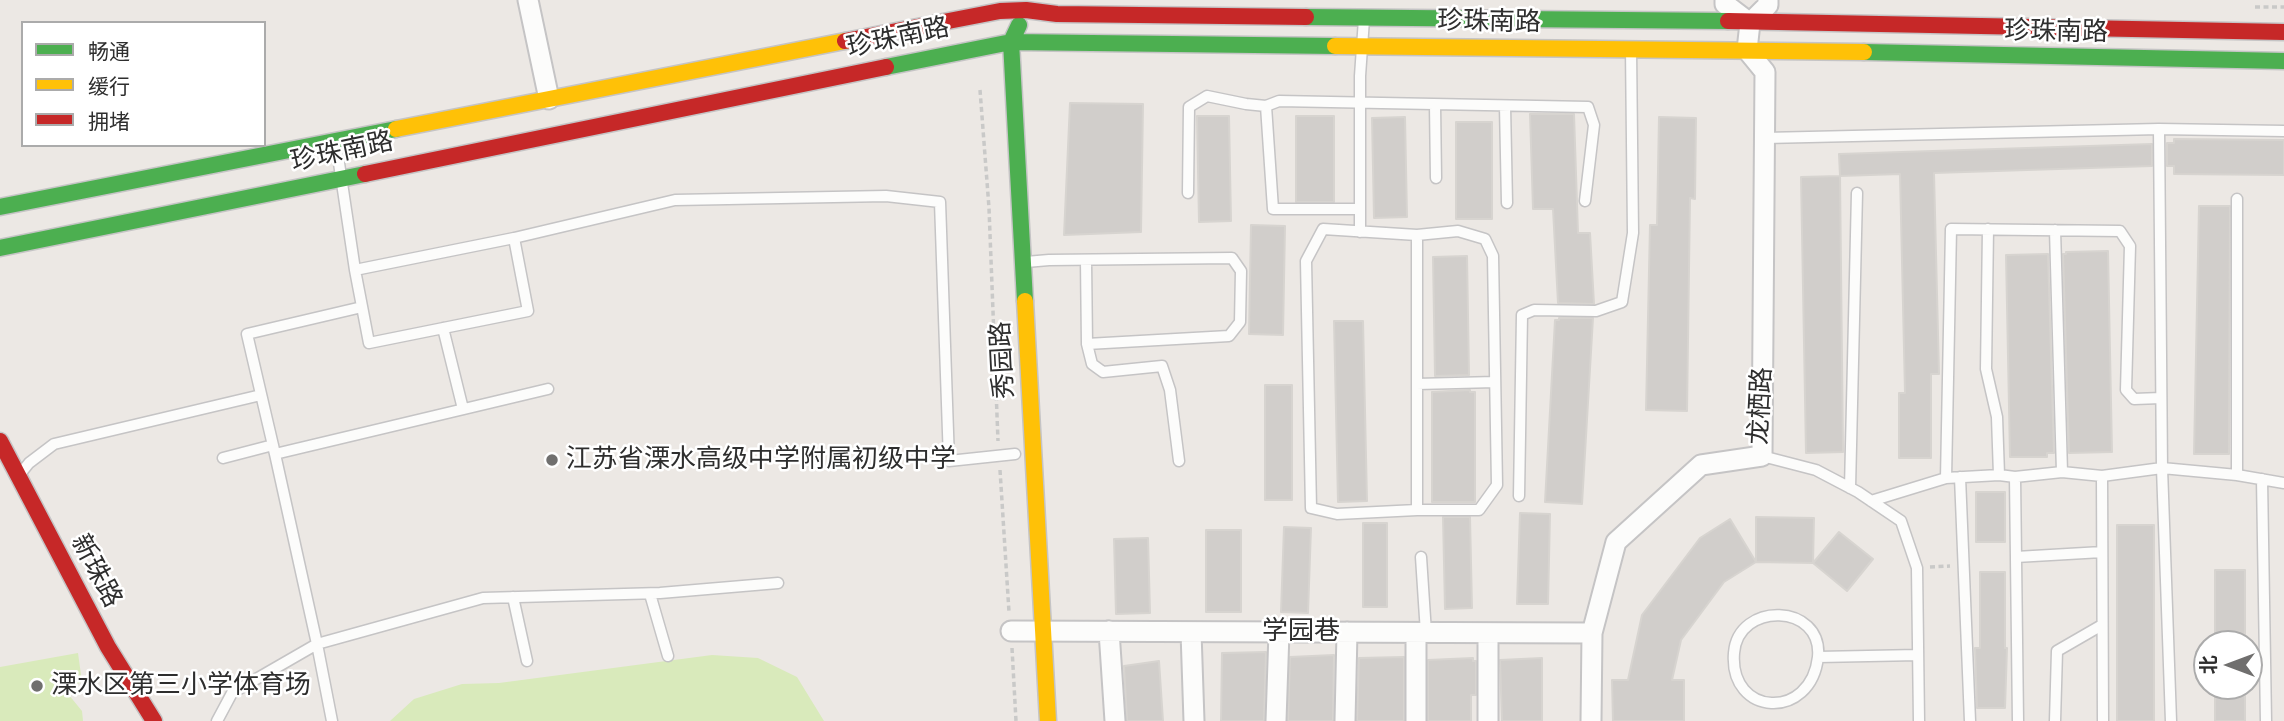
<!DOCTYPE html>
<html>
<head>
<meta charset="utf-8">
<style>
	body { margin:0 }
	#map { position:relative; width:2284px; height:721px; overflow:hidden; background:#ece8e4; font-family:Karla,"Noto Sans SC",sans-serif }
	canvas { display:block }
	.legend { position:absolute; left:21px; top:21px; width:245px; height:126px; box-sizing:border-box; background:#fff; border:2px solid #ababab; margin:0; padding:9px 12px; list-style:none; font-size:21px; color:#2e2e2e }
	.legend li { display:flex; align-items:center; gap:14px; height:35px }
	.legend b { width:35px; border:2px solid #ababab }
	.north { position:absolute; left:2193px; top:630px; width:70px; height:70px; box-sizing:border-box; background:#fff; border:2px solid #ababab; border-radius:50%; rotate:270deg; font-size:19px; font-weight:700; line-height:28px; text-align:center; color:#2e2e2e }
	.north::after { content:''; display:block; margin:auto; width:24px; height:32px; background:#706f6e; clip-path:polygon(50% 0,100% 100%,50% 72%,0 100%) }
</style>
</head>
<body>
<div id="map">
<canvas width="2284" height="721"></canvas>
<ul class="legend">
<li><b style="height:9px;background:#4caf50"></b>畅通</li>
<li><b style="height:9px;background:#ffc107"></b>缓行</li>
<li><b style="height:9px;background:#c62828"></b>拥堵</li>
</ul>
<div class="north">北</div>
</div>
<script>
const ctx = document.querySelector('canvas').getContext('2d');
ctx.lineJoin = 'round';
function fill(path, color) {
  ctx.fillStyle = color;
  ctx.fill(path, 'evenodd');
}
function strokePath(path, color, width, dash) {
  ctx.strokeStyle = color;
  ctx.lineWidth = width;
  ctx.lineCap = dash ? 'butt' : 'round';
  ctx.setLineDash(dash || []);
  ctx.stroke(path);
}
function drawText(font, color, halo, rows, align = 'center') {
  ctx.font = font + ' Karla,"Noto Sans SC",sans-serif';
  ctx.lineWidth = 5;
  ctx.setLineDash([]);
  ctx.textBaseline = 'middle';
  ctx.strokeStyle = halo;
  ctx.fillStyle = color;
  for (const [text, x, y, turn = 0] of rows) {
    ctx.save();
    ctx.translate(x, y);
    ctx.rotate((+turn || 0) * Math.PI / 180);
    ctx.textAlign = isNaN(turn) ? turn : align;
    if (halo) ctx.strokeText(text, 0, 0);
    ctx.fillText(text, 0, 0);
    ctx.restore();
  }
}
const pitch = new Path2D(`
	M78,653L82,682L64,689L82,711L83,721H0V667Z
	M712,655L758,658L797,677L824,721H390L414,699L462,684L499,683Z`);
const building = new Path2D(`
	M1070,103L1143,104L1141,232L1064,235Z
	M1530,114H1574L1578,233H1590L1594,304L1558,303L1553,209H1533Z
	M1197,116H1229L1231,221L1199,222Z
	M1296,116H1334V202H1296Z
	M1405,117L1407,217L1374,218L1372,118Z
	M1659,117L1696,118L1695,199L1690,198L1687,411L1646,410L1650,225H1657Z
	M1456,122H1492V219H1456Z
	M2174,139L2284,140V175L2174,174V166H2167V143H2174Z
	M2152,144V166L1934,173L1939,374H1931V458H1899V393H1905L1900,174L1840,176L1839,154Z
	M1840,176L1843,452L1806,453L1801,177Z
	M2199,206H2230L2229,454H2194Z
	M1251,225L1285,226L1283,335L1249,334Z
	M2108,251L2112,452L2069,453L2063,254H2066V252Z
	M2048,254L2054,453H2047V457H2010L2006,255Z
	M1467,256L1469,375L1435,376L1433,257Z
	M1559,318H1593L1582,504L1545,502L1555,320H1559Z
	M1334,321H1363L1367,501L1338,502Z
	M1265,385H1292V500H1265Z
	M1470,390V392H1475V502H1432V392Z
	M1976,492H2005V542H1976Z
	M1520,513L1550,514L1548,604H1517Z
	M1443,517H1470L1472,608L1445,609Z
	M1756,517L1814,518L1813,563L1756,562Z
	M1730,519L1756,562L1724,582L1681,640L1672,680H1684V721H1613L1612,680H1628L1642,615L1700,538Z
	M1363,523H1387V607H1363Z
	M2117,525H2154V721H2117Z
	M1284,527L1311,528L1308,613L1281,612Z
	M1206,530H1241V612H1206Z
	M1839,532L1873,559L1847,591L1813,563Z
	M1148,538L1150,613L1116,614L1114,539Z
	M2215,570H2245V644H2215Z
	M1980,572H2005V648H2007L2005,708H1977L1975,648H1980Z
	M1266,652L1264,721H1221L1222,653Z
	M1334,655L1333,721H1288L1290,657Z
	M1404,657V721H1357L1359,658Z
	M1473,658V661H1476V695H1471V721H1428V660Z
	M1542,658V721H1502L1500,660Z
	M1159,661L1163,721H1127L1124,666Z
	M2215,686H2245V721H2215Z`);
const path = new Path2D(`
	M2255,7H2284
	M980,90L989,208L998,441
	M1000,470L1009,612
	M1930,567L1950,566
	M1012,648L1016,721`);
const lane = new Path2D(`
	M1435,105L1436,178
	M1266,106L1279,101L1588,107L1594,125L1585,201
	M1505,106L1507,203
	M2159,129L2162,468L2171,721
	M1765,138L2159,129L2284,131
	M336,143L355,270L369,343L528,311L514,238L355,270
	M1188,193L1189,107L1207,96L1246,104L1266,106L1273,209H1360
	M2237,199V475
	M1988,229L1986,369L1997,417L1999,475
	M2055,230L2062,472
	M1360,232V76L1364,19
	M1417,235L1458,231L1485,239L1493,256L1497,485L1479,510H1417L1337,514L1311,508L1306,261L1323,229L1417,235V510
	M514,238L675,200L886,196L940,202L949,461L1015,454
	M1026,262L1049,260L1232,258L1241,271L1240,322L1229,336L1087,344L1086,261
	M362,307L247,334L275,454L548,389
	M443,328L463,409
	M1087,344L1092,364L1103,372L1162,366L1170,390L1179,461
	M1417,384L1495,382
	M275,454L317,644L483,598L660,593L778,583
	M1762,456L1816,470L1858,492L1901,521L1917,568L1919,721
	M223,458L273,445
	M21,473L29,463L54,444L261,395
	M2102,476L2103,721
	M1960,477L1970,721
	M2015,477L2018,721
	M1946,478L1951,229L2120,231L2130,246L2126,390L2134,399L2161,398
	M2262,479L2266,721
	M1850,488L1857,193
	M1519,496L1522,315L1534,310L1596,311L1622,302L1633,233L1631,49
	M1871,501L1946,478L1999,475L2015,477L2062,472L2102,476L2162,468L2237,475L2284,483
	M1421,557L1426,633
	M2016,557L2102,552
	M650,594L668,656
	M513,597L527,661
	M1818,657C1811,721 1729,717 1734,653C1738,601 1823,603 1818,657L1918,655
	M217,721L232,693L317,644L332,721
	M2055,721L2057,651L2102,625`);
const street = new Path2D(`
	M528,0L549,99
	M1725,0V4L1750,23
	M1011,631L1592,633
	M1109,631L1115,721
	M1191,632L1194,721
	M1416,633V721
	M1488,633V721
	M1276,721L1279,632
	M1345,721L1347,632
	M1591,721L1592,633L1616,542L1701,465L1762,456L1765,72L1747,50L1750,23L1768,5V0`);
const fast = new Path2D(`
	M1306,17L1728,21
	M1019,25L1011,42L1025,301
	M1864,52L2284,61
	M886,67L1011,42L1335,46
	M0,207L396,129
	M0,248L365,174`);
const slow = new Path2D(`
	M1335,46L1864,52
	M396,129L845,41
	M1025,301L1048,721`);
const jam = new Path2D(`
	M1728,21L2284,32
	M845,41L1000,11L1026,10L1057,14L1306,17
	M365,174L886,67
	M0,441L108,647L154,721`);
const markers = [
	[552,460,7,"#706f6e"],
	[37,686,7,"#706f6e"]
];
const streetNames = [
	["珍珠南路",1489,22,1],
	["珍珠南路",2056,32,1],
	["珍珠南路",898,38,-12],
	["珍珠南路",342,152,-12],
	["秀园路",1003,360,-93],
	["龙栖路",1761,406,-87],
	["新珠路",96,571,62],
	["学园巷",1301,632]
];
const poiNames = [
	["江苏省溧水高级中学附属初级中学",566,460],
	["溧水区第三小学体育场",51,686]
];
fill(pitch, '#d9eabb');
fill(building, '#d1cecb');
strokePath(building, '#d7d4d0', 2);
strokePath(lane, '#c5c4c5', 13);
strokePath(street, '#c5c4c5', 23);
strokePath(fast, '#c5c4c5', 19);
strokePath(slow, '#c5c4c5', 19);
strokePath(jam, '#c5c4c5', 19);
strokePath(path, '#c9c9c8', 3.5, [5, 3.5]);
strokePath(lane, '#fcfcfb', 10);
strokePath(street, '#fcfcfb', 19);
strokePath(fast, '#4caf50', 16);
strokePath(slow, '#ffc107', 16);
strokePath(jam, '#c62828', 16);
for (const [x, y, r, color] of markers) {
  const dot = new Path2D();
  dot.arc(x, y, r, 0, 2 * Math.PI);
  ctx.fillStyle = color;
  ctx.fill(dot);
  strokePath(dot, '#fff', 2.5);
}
drawText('26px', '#2e2e2e', '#fff', streetNames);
drawText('26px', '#2e2e2e', '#fff', poiNames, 'left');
</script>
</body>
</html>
